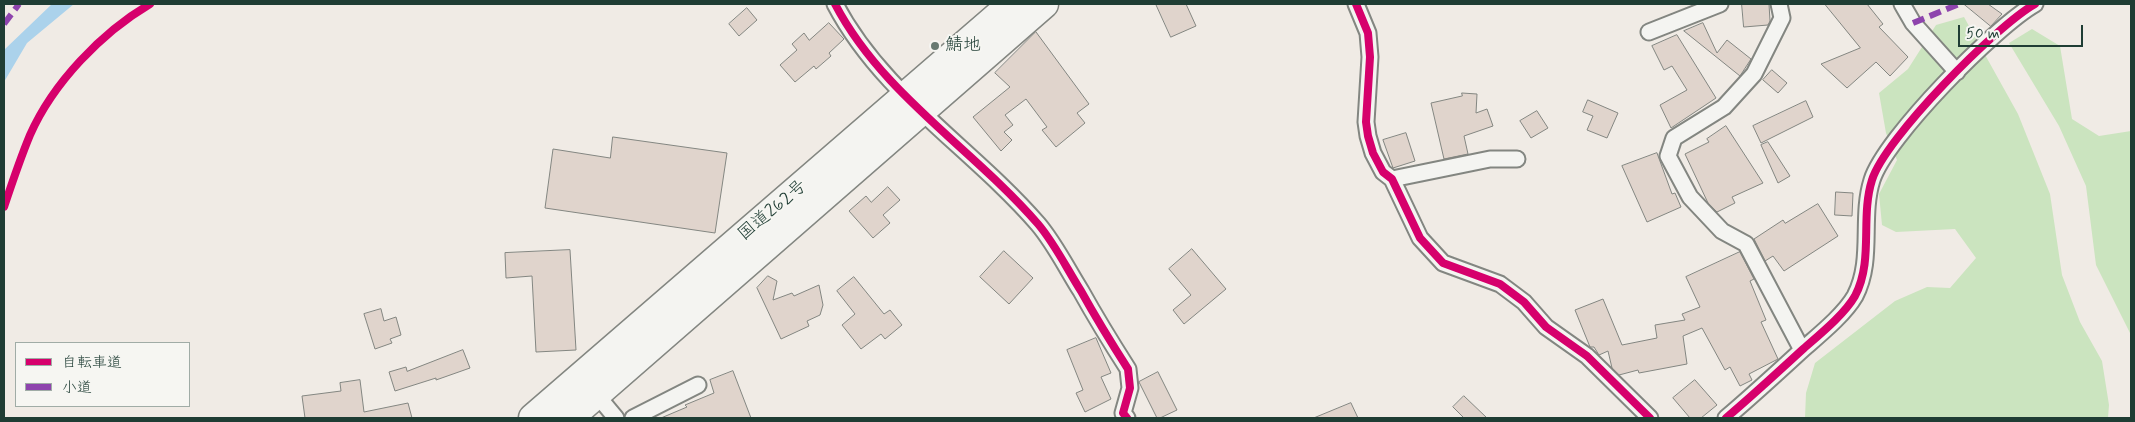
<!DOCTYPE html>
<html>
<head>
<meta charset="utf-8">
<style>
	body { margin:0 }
	#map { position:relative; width:2135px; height:422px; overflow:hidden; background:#f0ebe5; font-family:Mynerve,"Klee One",sans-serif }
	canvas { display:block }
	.frame { position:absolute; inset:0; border:5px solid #1f3d34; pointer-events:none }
	.legend { position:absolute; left:15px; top:342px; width:175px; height:65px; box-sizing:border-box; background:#f6f6f2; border:1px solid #a0aca6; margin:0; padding:6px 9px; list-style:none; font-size:15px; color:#1f3d34 }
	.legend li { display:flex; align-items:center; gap:10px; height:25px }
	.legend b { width:25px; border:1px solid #a0aca6 }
	.scale { position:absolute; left:1958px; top:25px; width:125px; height:22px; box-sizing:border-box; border:2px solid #1f3d34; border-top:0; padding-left:6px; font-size:15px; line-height:18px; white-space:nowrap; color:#1f3d34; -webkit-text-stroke:4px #f6f6f2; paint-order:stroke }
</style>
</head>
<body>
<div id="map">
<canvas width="2135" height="422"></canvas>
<div class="frame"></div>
<ul class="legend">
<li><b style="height:6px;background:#d6006c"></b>自転車道</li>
<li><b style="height:6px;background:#8e44ad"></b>小道</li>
</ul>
<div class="scale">50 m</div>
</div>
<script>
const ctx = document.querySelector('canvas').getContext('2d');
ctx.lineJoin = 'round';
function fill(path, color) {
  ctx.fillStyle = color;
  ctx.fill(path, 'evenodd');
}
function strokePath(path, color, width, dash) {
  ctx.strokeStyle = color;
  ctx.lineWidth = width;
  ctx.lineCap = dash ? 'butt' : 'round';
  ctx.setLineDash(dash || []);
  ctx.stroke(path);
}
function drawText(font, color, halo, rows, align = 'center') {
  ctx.font = font + ' Mynerve,"Klee One",sans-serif';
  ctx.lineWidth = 4;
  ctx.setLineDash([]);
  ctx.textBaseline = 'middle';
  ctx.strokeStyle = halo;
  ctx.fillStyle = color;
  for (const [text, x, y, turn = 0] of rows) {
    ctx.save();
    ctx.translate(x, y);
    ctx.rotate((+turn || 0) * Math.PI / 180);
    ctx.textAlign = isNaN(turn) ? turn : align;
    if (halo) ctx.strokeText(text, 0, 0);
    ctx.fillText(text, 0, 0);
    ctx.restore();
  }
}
const green = new Path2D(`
	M1964,17L2018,114L2050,194L2062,275L2080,322L2102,361L2109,405L2108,418H1805L1806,393L1815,363L1895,301L1927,287L1950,288L1976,258L1955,229L1896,232L1882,225L1879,194L1897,160L1886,133L1879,93L1908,69L1936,25Z
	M2032,29L2060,46L2072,119L2099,136L2131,131V335L2096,265L2086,186L2059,126L2009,43Z`);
const water = new Path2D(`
	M52,4H74L27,43L4,82V50Z`);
const building = new Path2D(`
	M1156,4H1186L1196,26L1171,37Z
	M1742,4H1769L1770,21L1768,25L1744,27Z
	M1825,4H1867L1883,24L1879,27L1908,57L1890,76L1876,62L1847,88L1821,64L1860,48Z
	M1964,4H1988L2002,14L1991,26Z
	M747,8L757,20L739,36L729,24Z
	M829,23L844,39L829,53L831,56L816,69L814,66L795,82L780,65L797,50L792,44L804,33L809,40Z
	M1703,23L1717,53L1727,40L1751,59L1740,76L1684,31Z
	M1036,32L1089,104L1077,113L1085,123L1056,147L1042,130L1047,127L1026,99L1005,115L1013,125L1004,132L1012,140L1001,151L973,117L1010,87L995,73Z
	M1677,35L1716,98L1671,128L1660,105L1687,90L1672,66L1664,70L1652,46Z
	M1772,70L1787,83L1778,93L1763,80Z
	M1462,93L1477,94L1476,113L1487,109L1493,126L1464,136L1468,154L1444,159L1431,103L1462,96Z
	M1588,100L1618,113L1607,138L1587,130L1593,116L1583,112Z
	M1806,101L1813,117L1761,143L1753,126Z
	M1537,111L1548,128L1531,138L1520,121Z
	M1726,126L1763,183L1732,197L1735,203L1717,212L1708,203L1685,154L1709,142L1707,139Z
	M1406,133L1415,161L1393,168L1383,140Z
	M613,137L727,153L715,233L545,208L553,149L610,158Z
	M1768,142L1790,176L1778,183L1761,145Z
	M1657,153L1672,194L1675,193L1681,207L1647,222L1622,166Z
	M888,187L900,200L883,215L890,223L873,238L849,211L866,196L871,202Z
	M1836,192L1853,193L1852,216L1835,215Z
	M1818,204L1838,236L1784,271L1773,256L1765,261L1754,239L1783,220L1785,223Z
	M1192,249L1226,289L1184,324L1173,310L1191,295L1169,269Z
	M570,250L576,350L536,352L532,276L506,278L505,253Z
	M1004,251L1033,278L1009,304L980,277Z
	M1740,252L1754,279L1750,281L1766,320L1761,322L1778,359L1749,374L1752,380L1740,386L1730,367L1725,370L1702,328L1683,336L1687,364L1639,373L1638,370L1619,375L1612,368L1608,351L1599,355L1594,347H1590L1575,310L1603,299L1622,345L1657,338L1655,325L1685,320L1682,314L1700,307L1686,277Z
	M768,276L777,281L773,300L792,293L794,296L819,285L823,305L820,315L807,321L809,326L781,339L757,288Z
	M854,277L884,314L890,310L902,325L885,339L881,334L861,349L842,325L855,314L837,291Z
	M381,309L384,321L396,317L401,335L390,339L392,343L375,349L364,314Z
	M1096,338L1111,373L1101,377L1111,399L1085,412L1076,393L1083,390L1067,350Z
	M463,350L470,368L436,380V378L395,391L389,372L406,367L407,371Z
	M733,371L751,418H661L687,407L685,405L714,393L710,380Z
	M1158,372L1177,410L1160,418H1157L1139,382Z
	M360,380L364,412L408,403L412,418H305L302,396L341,391L340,383Z
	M1695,380L1717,405L1701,418H1690L1673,398Z
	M1464,396L1487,418H1464L1453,407Z
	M1351,403L1358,418H1314Z`);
const street = new Path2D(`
	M835,4C882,94 972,148 1038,224C1055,244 1067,269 1081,291C1096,318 1112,344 1128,369L1130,388L1123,413L1127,418
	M1356,4L1368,33L1370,57L1366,122L1368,136L1373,153L1383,172L1392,179L1420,238L1443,263L1500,284L1524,302L1546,327L1587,356L1650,418
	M1779,4L1782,18L1754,74L1724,107L1674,138L1668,156L1690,197L1722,231L1746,244L1802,350
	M1902,4L1913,23L1957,72
	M1649,32L1720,4
	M1392,179L1490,159H1517
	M596,394L616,418
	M633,418L698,385
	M1726,418C1752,396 1777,373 1802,350C1819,335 1844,315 1855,296C1874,260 1860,218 1872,180C1885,138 1996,26 2035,4`);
const highway = new Path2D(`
	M533,418L1012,4
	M569,418L1044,4`);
const quiet = new Path2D(`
	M1913,23L1959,4
	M4,24L19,4`);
const cycleway = new Path2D(`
	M835,4C882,94 972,148 1038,224C1055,244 1067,269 1081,291C1096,318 1112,344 1128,369L1130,388L1123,413L1127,418
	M1356,4L1368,33L1370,57L1366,122L1368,136L1373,153L1383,172L1392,179L1420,238L1443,263L1500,284L1524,302L1546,327L1587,356L1650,418
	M4,207C12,183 20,159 30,135C53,83 101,33 150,4
	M1726,418C1752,396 1777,373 1802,350C1819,335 1844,315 1855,296C1874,260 1860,218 1872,180C1885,138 1996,26 2035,4`);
const markers = [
	[935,46,5,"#687a72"]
];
const poiNames = [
	["鯖地",945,46]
];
const streetNames = [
	["国道262号",773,211,-40]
];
fill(green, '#cbe4bf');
fill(water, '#abd2eb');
fill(building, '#e0d4cc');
strokePath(building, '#838681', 1);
strokePath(street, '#838681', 19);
strokePath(highway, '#838681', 31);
strokePath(street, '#f4f4f1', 15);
strokePath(highway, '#f4f4f1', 28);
strokePath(quiet, '#8e44ad', 6, [12, 6]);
strokePath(cycleway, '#d6006c', 8);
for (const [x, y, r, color] of markers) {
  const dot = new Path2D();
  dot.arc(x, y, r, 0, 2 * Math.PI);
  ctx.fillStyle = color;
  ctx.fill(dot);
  strokePath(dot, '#f6f6f2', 2);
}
drawText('18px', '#1f3d34', '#f6f6f2', poiNames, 'left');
drawText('18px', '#1f3d34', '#f6f6f2', streetNames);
</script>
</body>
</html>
